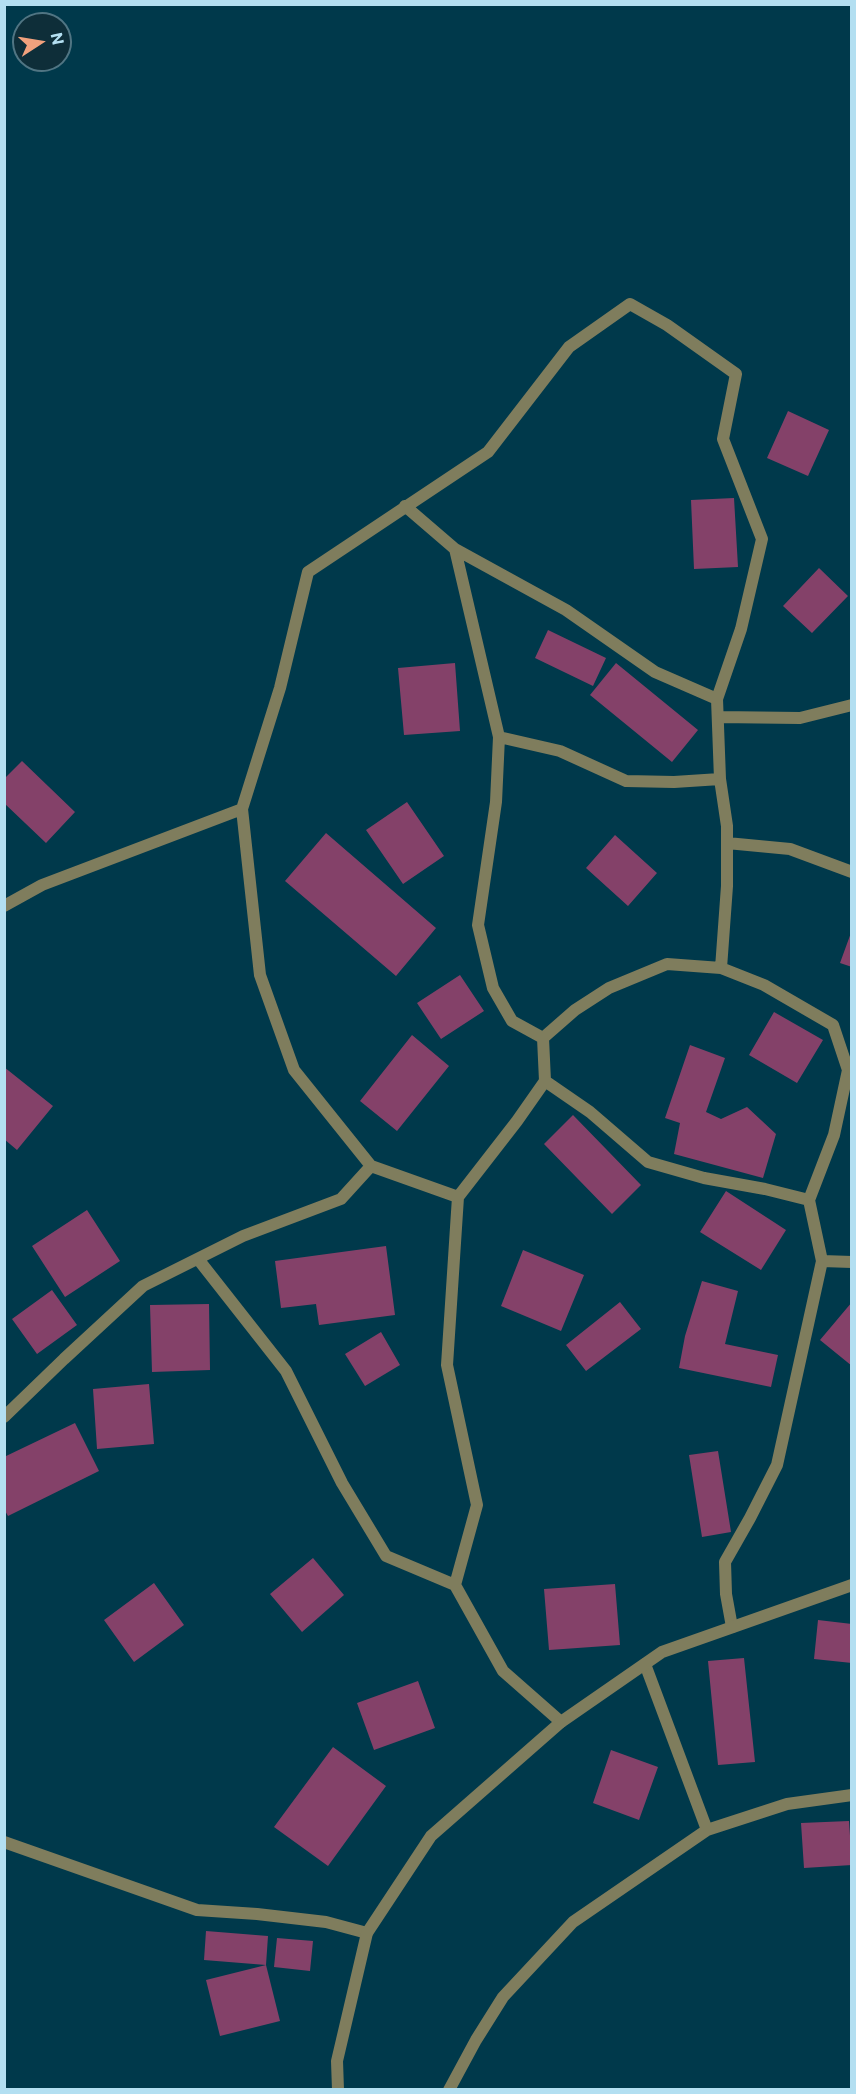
<!DOCTYPE html>
<html>
<head>
<meta charset="utf-8">
<style>
	body { margin:0 }
	#map { position:relative; width:856px; height:2094px; overflow:hidden; background:#00394b; font-family:Commissioner,sans-serif }
	canvas { display:block }
	.frame { position:absolute; inset:0; border:6px solid #b3dff1; pointer-events:none }
	.north { position:absolute; left:12px; top:12px; width:60px; height:60px; box-sizing:border-box; background:#0e2e39; border:2px solid #507583; border-radius:50%; rotate:78deg; font-size:16px; font-weight:700; line-height:24px; text-align:center; color:#b3dff1 }
	.north::after { content:''; display:block; margin:auto; width:21px; height:27px; background:#f1a17d; clip-path:polygon(50% 0,100% 100%,50% 72%,0 100%) }
</style>
</head>
<body>
<div id="map">
<canvas width="856" height="2094"></canvas>
<div class="frame"></div>
<div class="north">N</div>
</div>
<script>
const ctx = document.querySelector('canvas').getContext('2d');
ctx.lineJoin = 'round';
function fill(path, color) {
  ctx.fillStyle = color;
  ctx.fill(path, 'evenodd');
}
function strokePath(path, color, width, dash) {
  ctx.strokeStyle = color;
  ctx.lineWidth = width;
  ctx.lineCap = dash ? 'butt' : 'round';
  ctx.setLineDash(dash || []);
  ctx.stroke(path);
}
const building = new Path2D(`
	M788,411L829,430L808,476L767,458Z
	M734,498L738,567L694,569L691,500Z
	M819,568L848,596L812,633L783,606Z
	M548,630L606,658L593,686L535,658Z
	M455,663L460,731L404,735L398,668Z
	M616,663L698,730L672,762L590,695Z
	M22,761L75,812L46,843L4,803V779Z
	M407,802L444,856L403,884L366,830Z
	M326,833L436,928L396,976L285,881Z
	M615,835L657,873L628,906L586,868Z
	M852,930V967L840,963Z
	M460,975L484,1011L441,1039L417,1003Z
	M774,1012L823,1040L797,1083L749,1055Z
	M412,1035L449,1066L397,1131L360,1101Z
	M690,1045L725,1058L706,1112L721,1119L747,1107L776,1134L763,1178L674,1154L680,1123L665,1118Z
	M4,1067L53,1106L17,1150L4,1139Z
	M573,1115L641,1185L612,1214L544,1144Z
	M726,1191L786,1230L761,1270L700,1232Z
	M87,1210L120,1261L65,1297L32,1246Z
	M386,1246L395,1315L319,1325L316,1304L281,1308L275,1261Z
	M523,1250L584,1275L561,1331L501,1306Z
	M702,1281L738,1291L725,1344L778,1355L771,1387L679,1368L685,1336Z
	M52,1290L77,1325L37,1354L12,1319Z
	M620,1302L641,1329L586,1371L566,1345Z
	M852,1302V1366L820,1340Z
	M209,1304L210,1370L152,1372L150,1305Z
	M381,1332L400,1365L365,1386L345,1354Z
	M149,1384L154,1444L97,1449L93,1389Z
	M75,1423L99,1471L8,1516L4,1509V1457Z
	M718,1451L731,1532L702,1537L689,1455Z
	M313,1558L344,1595L302,1632L270,1594Z
	M154,1583L184,1625L134,1662L104,1620Z
	M615,1584L620,1645L549,1650L544,1589Z
	M818,1620L852,1624V1663L814,1659Z
	M744,1658L755,1762L718,1765L708,1661Z
	M418,1681L435,1728L374,1750L357,1703Z
	M333,1747L386,1786L328,1866L274,1827Z
	M611,1750L658,1767L639,1820L593,1803Z
	M849,1821L852,1865L804,1868L801,1823Z
	M206,1931L268,1936L266,1965L204,1960Z
	M277,1938L313,1941L310,1971L274,1967Z
	M266,1965L280,2021L220,2036L206,1980Z`);
const minor = new Path2D(`
	M405,506L455,549L566,610L655,672L717,699
	M455,549L499,737L560,751L626,781L674,782L720,779
	M718,717L800,718L852,705
	M499,737L496,802L478,925L493,988L512,1021L543,1038
	M727,843L790,849L852,872
	M4,906L42,885L242,809
	M721,968L764,985L833,1025L848,1070L834,1135L809,1200L822,1261L777,1465L750,1518L725,1562L726,1594L732,1627
	M545,1081L590,1112L648,1162L704,1178L765,1189L809,1200
	M458,1197L517,1121L545,1081L543,1038L575,1010L609,988L667,964L721,968L727,886V826L720,779L717,699L741,629L762,539L723,439L736,374L667,325L630,304L569,347L488,452L308,572L280,688L242,809L260,975L294,1070L371,1166L458,1197L447,1365L477,1505L455,1585L503,1671L561,1722
	M198,1259L286,1371L342,1483L386,1556L455,1585
	M822,1261L852,1262
	M4,1417L64,1359L143,1286L243,1236L341,1199L371,1166
	M645,1664L707,1830
	M4,1842L197,1910L257,1914L326,1922L367,1933
	M449,2090L476,2040L503,1997L573,1922L707,1830L787,1804L852,1795`);
const tertiary = new Path2D(`
	M338,2090L337,2061L367,1933L431,1836L561,1722L662,1652L852,1585`);
fill(building, '#844169');
strokePath(minor, '#7f7d5d', 12);
strokePath(tertiary, '#7f7d5d', 12);
</script>
</body>
</html>
